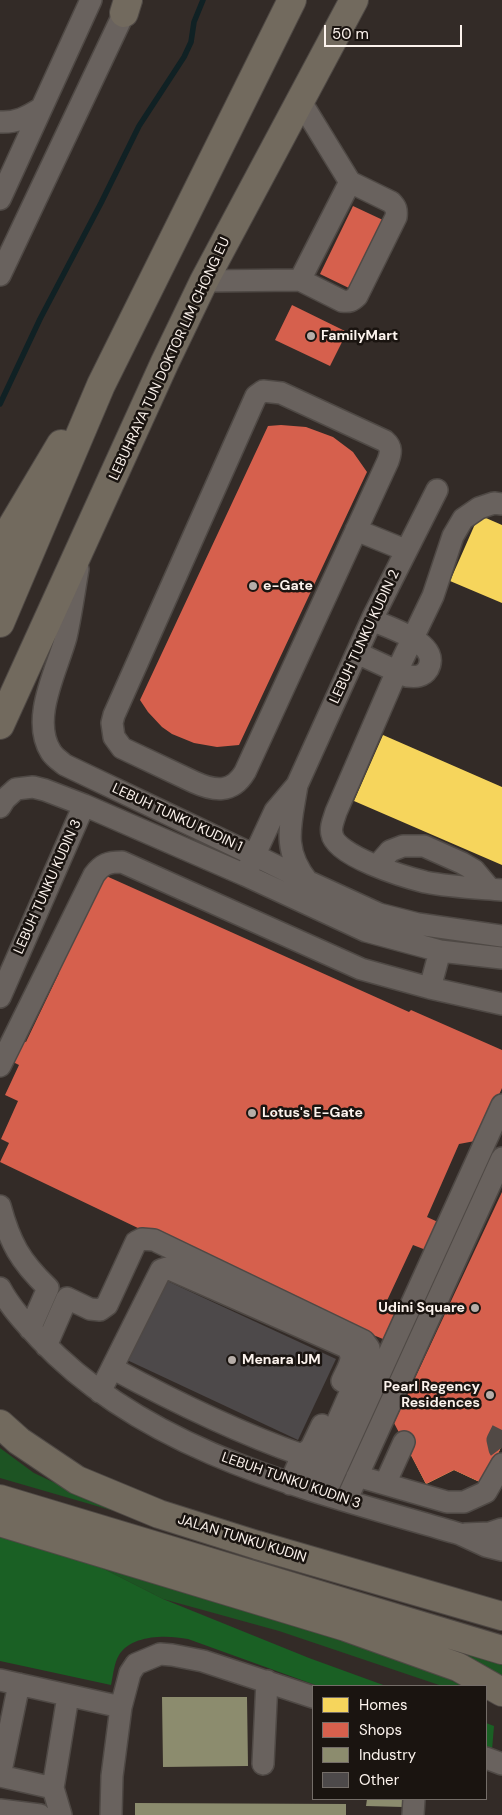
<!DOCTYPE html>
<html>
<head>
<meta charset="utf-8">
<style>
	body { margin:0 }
	#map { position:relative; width:502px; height:1815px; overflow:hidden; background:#332b27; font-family:"DM Sans",sans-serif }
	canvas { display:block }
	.legend { position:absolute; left:312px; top:1685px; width:175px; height:115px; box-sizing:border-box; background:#1a1410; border:1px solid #746d68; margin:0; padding:6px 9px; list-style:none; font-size:15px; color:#fcf3ed }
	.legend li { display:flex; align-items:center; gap:10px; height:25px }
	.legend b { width:25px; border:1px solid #746d68 }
	.scale { position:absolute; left:324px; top:25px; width:138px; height:22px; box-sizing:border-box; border:2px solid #fcf3ed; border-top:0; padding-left:6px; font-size:15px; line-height:18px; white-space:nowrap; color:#fcf3ed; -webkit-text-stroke:4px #1a1410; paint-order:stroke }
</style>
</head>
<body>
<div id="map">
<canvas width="502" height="1815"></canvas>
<ul class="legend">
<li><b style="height:14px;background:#f6d55c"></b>Homes</li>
<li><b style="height:14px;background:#d6604d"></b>Shops</li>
<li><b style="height:14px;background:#8c8c6e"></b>Industry</li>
<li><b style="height:14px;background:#4d494a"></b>Other</li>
</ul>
<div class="scale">50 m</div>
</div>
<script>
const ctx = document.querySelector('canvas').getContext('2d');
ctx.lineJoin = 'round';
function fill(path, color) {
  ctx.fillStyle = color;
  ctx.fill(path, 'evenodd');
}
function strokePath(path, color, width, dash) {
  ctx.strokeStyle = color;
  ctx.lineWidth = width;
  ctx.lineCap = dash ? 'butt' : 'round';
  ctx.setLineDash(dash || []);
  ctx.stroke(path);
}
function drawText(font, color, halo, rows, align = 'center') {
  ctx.font = font + ' "DM Sans",sans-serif';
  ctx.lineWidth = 5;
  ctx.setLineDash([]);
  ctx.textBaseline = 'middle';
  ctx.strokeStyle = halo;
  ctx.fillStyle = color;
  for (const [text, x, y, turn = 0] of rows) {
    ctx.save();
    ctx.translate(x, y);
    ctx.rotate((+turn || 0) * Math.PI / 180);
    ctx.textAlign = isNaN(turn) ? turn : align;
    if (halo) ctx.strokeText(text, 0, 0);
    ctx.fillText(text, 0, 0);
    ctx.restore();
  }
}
const green = new Path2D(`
	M0,1448L34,1473L114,1511L0,1478Z
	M98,1566L353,1643L416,1664L463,1686H442L279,1631L163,1599Z
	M456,1651L502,1665V1676Z`);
const forest = new Path2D(`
	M0,1536L98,1566L163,1599L309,1658L386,1686H318L188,1639C168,1635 132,1634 119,1655C114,1663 113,1676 111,1685L0,1661Z
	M486,1723L494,1726L492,1750L486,1747Z`);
const homes = new Path2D(`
	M479,515L502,525V603L450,581Z
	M383,735L502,787V865L354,801Z
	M502,1343V1445L484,1484L454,1470L426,1484L407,1447L469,1416Z`);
const shops = new Path2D(`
	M353,206L385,221L351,289L320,274Z
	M292,305L347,332L330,366L275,340Z
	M281,425L306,427L333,437L353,452L367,472L239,745L217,747L194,743L172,734L162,727L148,712L140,700L268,426Z
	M104,875L409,1012L411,1010L502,1050V1088L485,1126L475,1141L459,1144L427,1217L438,1222L426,1250L413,1245L384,1307L396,1311L383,1339L327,1316L326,1318L0,1162L9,1143L1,1139L18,1101L5,1095L19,1065L9,1060L19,1039L26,1042L59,973L51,970Z
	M502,1192V1445L484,1484L454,1470L426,1484L394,1423Z`);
const industry = new Path2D(`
	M162,1697H247L248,1766L163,1767Z
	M367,1799H404L403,1807L366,1806Z
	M135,1803L346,1804V1815H135Z`);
const stream = new Path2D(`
	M0,404L40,319L101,203L139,126L184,57L191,42L194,22L203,0`);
const building = new Path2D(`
	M165,1280L336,1359L298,1440L127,1360Z`);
const minorTunnel = new Path2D(`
	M502,1430L497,1440L499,1449L502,1453`);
const minor = new Path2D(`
	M0,122C16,123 27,117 40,109
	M0,199L91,0
	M0,275L124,13L131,0
	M300,280L342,301C349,302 352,301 357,296L396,217C397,210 396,207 391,202L350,182
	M204,281L300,280L350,182L301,102
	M263,391L281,393L385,441C392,447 391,453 388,461L245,772C232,794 214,791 194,782L122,748L114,737L112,723L114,715L256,396Z
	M502,504L494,503L479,508L463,519L453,536L433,596L397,671L336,812C334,819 330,827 332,834C335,856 405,877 425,882C450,887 477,888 502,890
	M356,530L405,550
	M78,569C74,592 71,615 66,637C57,670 30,719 51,752C54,757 60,761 65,765L254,855L309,882L379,914L418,924L502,936
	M357,653L407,676C416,677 423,677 428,669C442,643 389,628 372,620
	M297,785C291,824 281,849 308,882
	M0,807L5,799L16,789L33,787L45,790L84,805L245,875L366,931L440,951L502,958
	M377,866L390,851L403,846H424L462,863L474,870L490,889
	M249,867L275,811L297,785L373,617L437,490
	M440,951L430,988L502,1004
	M0,997L84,805
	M0,1066L94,875C102,864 108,862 122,862L361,969L430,988
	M0,1206C10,1243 20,1261 48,1288L30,1329
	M0,1288C10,1307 25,1323 40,1339C148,1454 314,1491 460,1534L486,1546L502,1550
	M46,1346L67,1298L90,1309L100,1310L107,1305L136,1242L142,1239L154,1240L364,1341L369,1348L368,1352L308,1489
	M112,1368C173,1401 236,1432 302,1455
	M100,1392L161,1270L167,1268L346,1347C357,1357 347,1369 342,1381
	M357,1476L447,1502H464L486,1492L502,1464
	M290,1484L302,1455L311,1448L322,1425
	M385,1484L404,1442
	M325,1494L502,1105
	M346,1501L502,1158
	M465,1534L490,1533L502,1529
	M0,1680L121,1707
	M486,1758L502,1764
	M263,1764L267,1681
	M0,1776L19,1684
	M0,1776L53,1788L61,1815
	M53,1788L68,1696
	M0,1810L40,1815
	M111,1815L112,1776L121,1707L130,1673L136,1664L160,1654L172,1655L203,1661L313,1697
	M413,1815L414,1799`);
const highway = new Path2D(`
	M124,13L128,0
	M5,538L61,444
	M0,573L23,526
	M0,623L101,385L292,0
	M0,725L165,362L204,281L354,0
	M0,1424L19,1441L77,1480L159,1514L257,1545L502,1616
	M0,1499L502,1650
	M0,1522L346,1627L458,1667L502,1692`);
const markers = [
	[311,336,5,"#b6ada8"],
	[253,586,5,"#b6ada8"],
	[252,1113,5,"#b6ada8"],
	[475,1308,5,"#b6ada8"],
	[232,1360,5,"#b6ada8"],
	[490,1395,5,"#b6ada8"]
];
const poiNames = [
	["FamilyMart",321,336],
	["e-Gate",263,586],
	["Lotus's E-Gate",262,1113],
	["Udini Square",465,1308,"right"],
	["Menara IJM",242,1360],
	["Pearl Regency",480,1387,"right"],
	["Residences",480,1403,"right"]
];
const streetNames = [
	["LEBUHRAYA TUN DOKTOR LIM CHONG EU",170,359,-65],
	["LEBUH TUNKU KUDIN 2",365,637,-65],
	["LEBUH TUNKU KUDIN 1",177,818,25],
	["LEBUH TUNKU KUDIN 3",48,887,-66],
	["LEBUH TUNKU KUDIN 3",291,1481,19],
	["JALAN TUNKU KUDIN",242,1539,17]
];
fill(green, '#1d5423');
fill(forest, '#1a6024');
fill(homes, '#f6d55c');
fill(shops, '#d6604d');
fill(industry, '#8c8c6e');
strokePath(stream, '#102124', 5.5);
fill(building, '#4d494a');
strokePath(minorTunnel, '#514945', 21, [21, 11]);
strokePath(minor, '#4f4945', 24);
strokePath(highway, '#4f4945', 30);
strokePath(minor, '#69625e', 21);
strokePath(highway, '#726a5e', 28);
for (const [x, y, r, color] of markers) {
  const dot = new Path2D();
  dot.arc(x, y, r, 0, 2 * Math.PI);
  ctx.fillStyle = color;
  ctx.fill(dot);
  strokePath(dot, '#1a1410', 2);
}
drawText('bold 14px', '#fcf3ed', '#1a1410', poiNames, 'left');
drawText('14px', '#fcf3ed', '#1a1410', streetNames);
</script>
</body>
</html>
